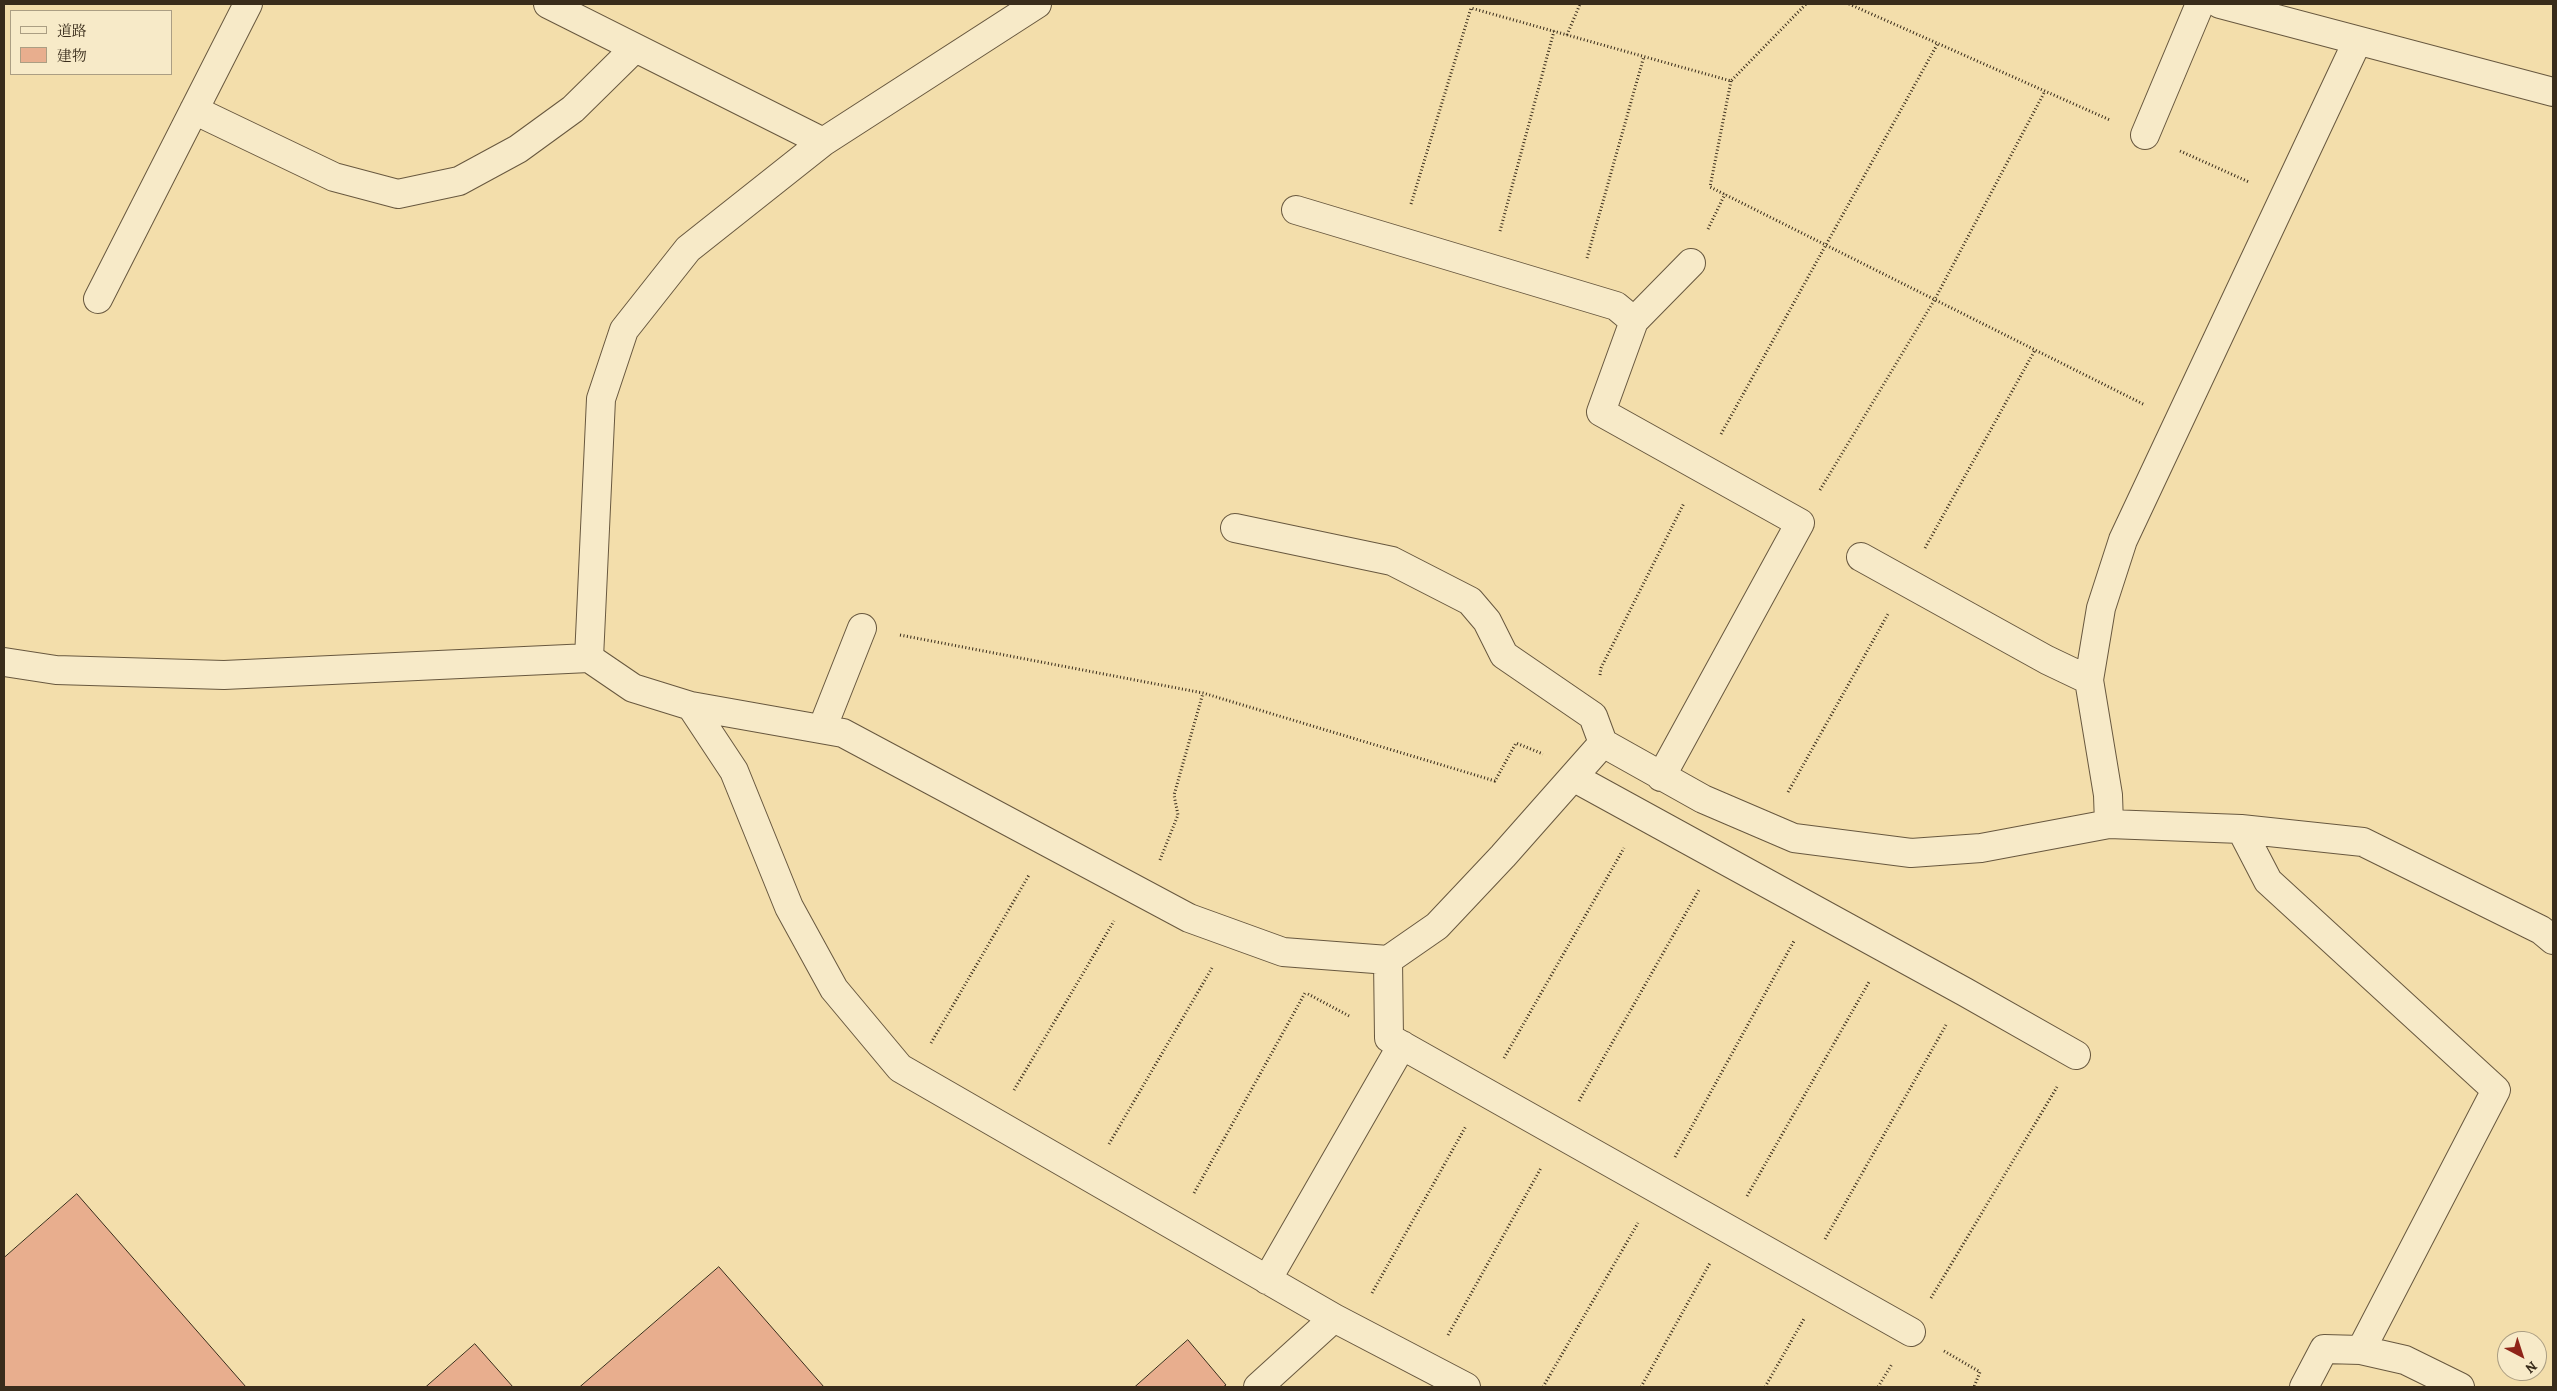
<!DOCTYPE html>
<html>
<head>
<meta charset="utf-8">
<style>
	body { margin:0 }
	#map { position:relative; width:2557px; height:1391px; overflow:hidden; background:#f3deab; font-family:Alegreya,"Noto Serif JP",serif }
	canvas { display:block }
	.frame { position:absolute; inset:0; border:5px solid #392c1b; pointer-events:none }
	.legend { position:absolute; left:10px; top:10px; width:162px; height:65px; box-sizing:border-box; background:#f7eac8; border:1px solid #ab9e83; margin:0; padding:6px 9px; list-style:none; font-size:15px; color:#392c1b }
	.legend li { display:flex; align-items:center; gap:10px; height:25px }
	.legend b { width:25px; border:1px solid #ab9e83 }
	.north { position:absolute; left:2497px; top:1331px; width:50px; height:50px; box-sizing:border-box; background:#f7eac8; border:1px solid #ab9e83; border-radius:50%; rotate:140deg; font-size:14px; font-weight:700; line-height:20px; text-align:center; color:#392c1b }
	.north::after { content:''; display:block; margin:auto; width:18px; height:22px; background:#8f2418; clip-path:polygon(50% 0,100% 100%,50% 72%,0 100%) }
</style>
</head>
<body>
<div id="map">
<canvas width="2557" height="1391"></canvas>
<div class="frame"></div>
<ul class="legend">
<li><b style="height:6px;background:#f7eac8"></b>道路</li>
<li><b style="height:14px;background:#e8ae8e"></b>建物</li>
</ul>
<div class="north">N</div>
</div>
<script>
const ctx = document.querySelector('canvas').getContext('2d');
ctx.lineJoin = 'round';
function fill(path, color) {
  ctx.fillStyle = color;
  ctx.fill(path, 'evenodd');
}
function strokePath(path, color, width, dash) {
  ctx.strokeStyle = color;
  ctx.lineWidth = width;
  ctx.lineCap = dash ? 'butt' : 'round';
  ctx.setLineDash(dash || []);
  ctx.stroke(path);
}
const building = new Path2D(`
	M77,1194L246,1387H4V1258Z
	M719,1267L824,1387H580Z
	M1188,1340L1226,1385L1223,1387H1135Z
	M475,1344L513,1387H426Z`);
const path = new Path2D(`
	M1849,4L2110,120
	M1567,35L1580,4
	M1731,81L1710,187L2145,405
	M2180,151L2249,182
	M1411,204L1471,8L1731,81L1806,4
	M1708,229L1725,194
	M1500,231L1554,31
	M1587,258L1644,56
	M1721,434L1938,43
	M1820,490L1935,299L2045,91
	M1925,548L2035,350
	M900,635L1203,693L1495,781L1516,743L1543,754
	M1600,675L1601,668L1684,503
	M1788,792L1888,614
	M1160,860L1178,815L1174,795L1203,693
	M1308,994L1351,1017
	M931,1043L1029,875
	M1504,1058L1624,848
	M1014,1090L1114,921
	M1579,1101L1699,890
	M1109,1144L1212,968
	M1675,1157L1794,941
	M1194,1193L1305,993
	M1747,1196L1869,982
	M1825,1239L1946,1025
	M1372,1293L1466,1126
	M1931,1298L2057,1087
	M1448,1335L1541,1168
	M1944,1351L1980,1372L1974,1387
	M1543,1387L1638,1223
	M1641,1387L1710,1263
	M1765,1387L1805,1317
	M1878,1387L1892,1364`);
const minor = new Path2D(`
	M548,4L823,142
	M2220,4L2553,92
	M194,110L334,177L398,194L459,181L518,149L573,109L635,48
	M2145,135L2200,4
	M1296,210L1616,306L1634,321L1601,412L1800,523L1661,777
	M98,299L248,4
	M1634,321L1691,263
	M1235,528L1392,561L1470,601L1487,621L1504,655L1593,716L1603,743
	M1861,557L2047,660L2089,680
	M589,658L633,688L691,706L734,771L789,907L834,989L900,1068L1334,1318L1466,1387
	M4,662L56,670L224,675L589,658L601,399L624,330L688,249L823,142L1037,4
	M691,706L843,733L1189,918L1283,952L1388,960L1437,926L1503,856L1603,743L1703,799L1794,838L1911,853L1981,848L2109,824L2241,829L2363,842L2541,930L2553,940
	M822,729L862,628
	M1573,777L1965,992L2076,1055
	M2109,824L2108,795L2089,680L2101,608L2123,540L2357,42
	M2241,829L2268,881L2496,1090L2361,1350L2324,1349L2304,1387
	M1388,960L1389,1038L1911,1332
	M1267,1280L1402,1045
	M2361,1350L2405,1360L2460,1387
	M1258,1387L1334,1318`);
fill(building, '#e8ae8e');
strokePath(building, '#392c1b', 1);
strokePath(minor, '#68583f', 30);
strokePath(path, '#392c1b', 3, [1, 2.5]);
strokePath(minor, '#f7eac8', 28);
</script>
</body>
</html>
